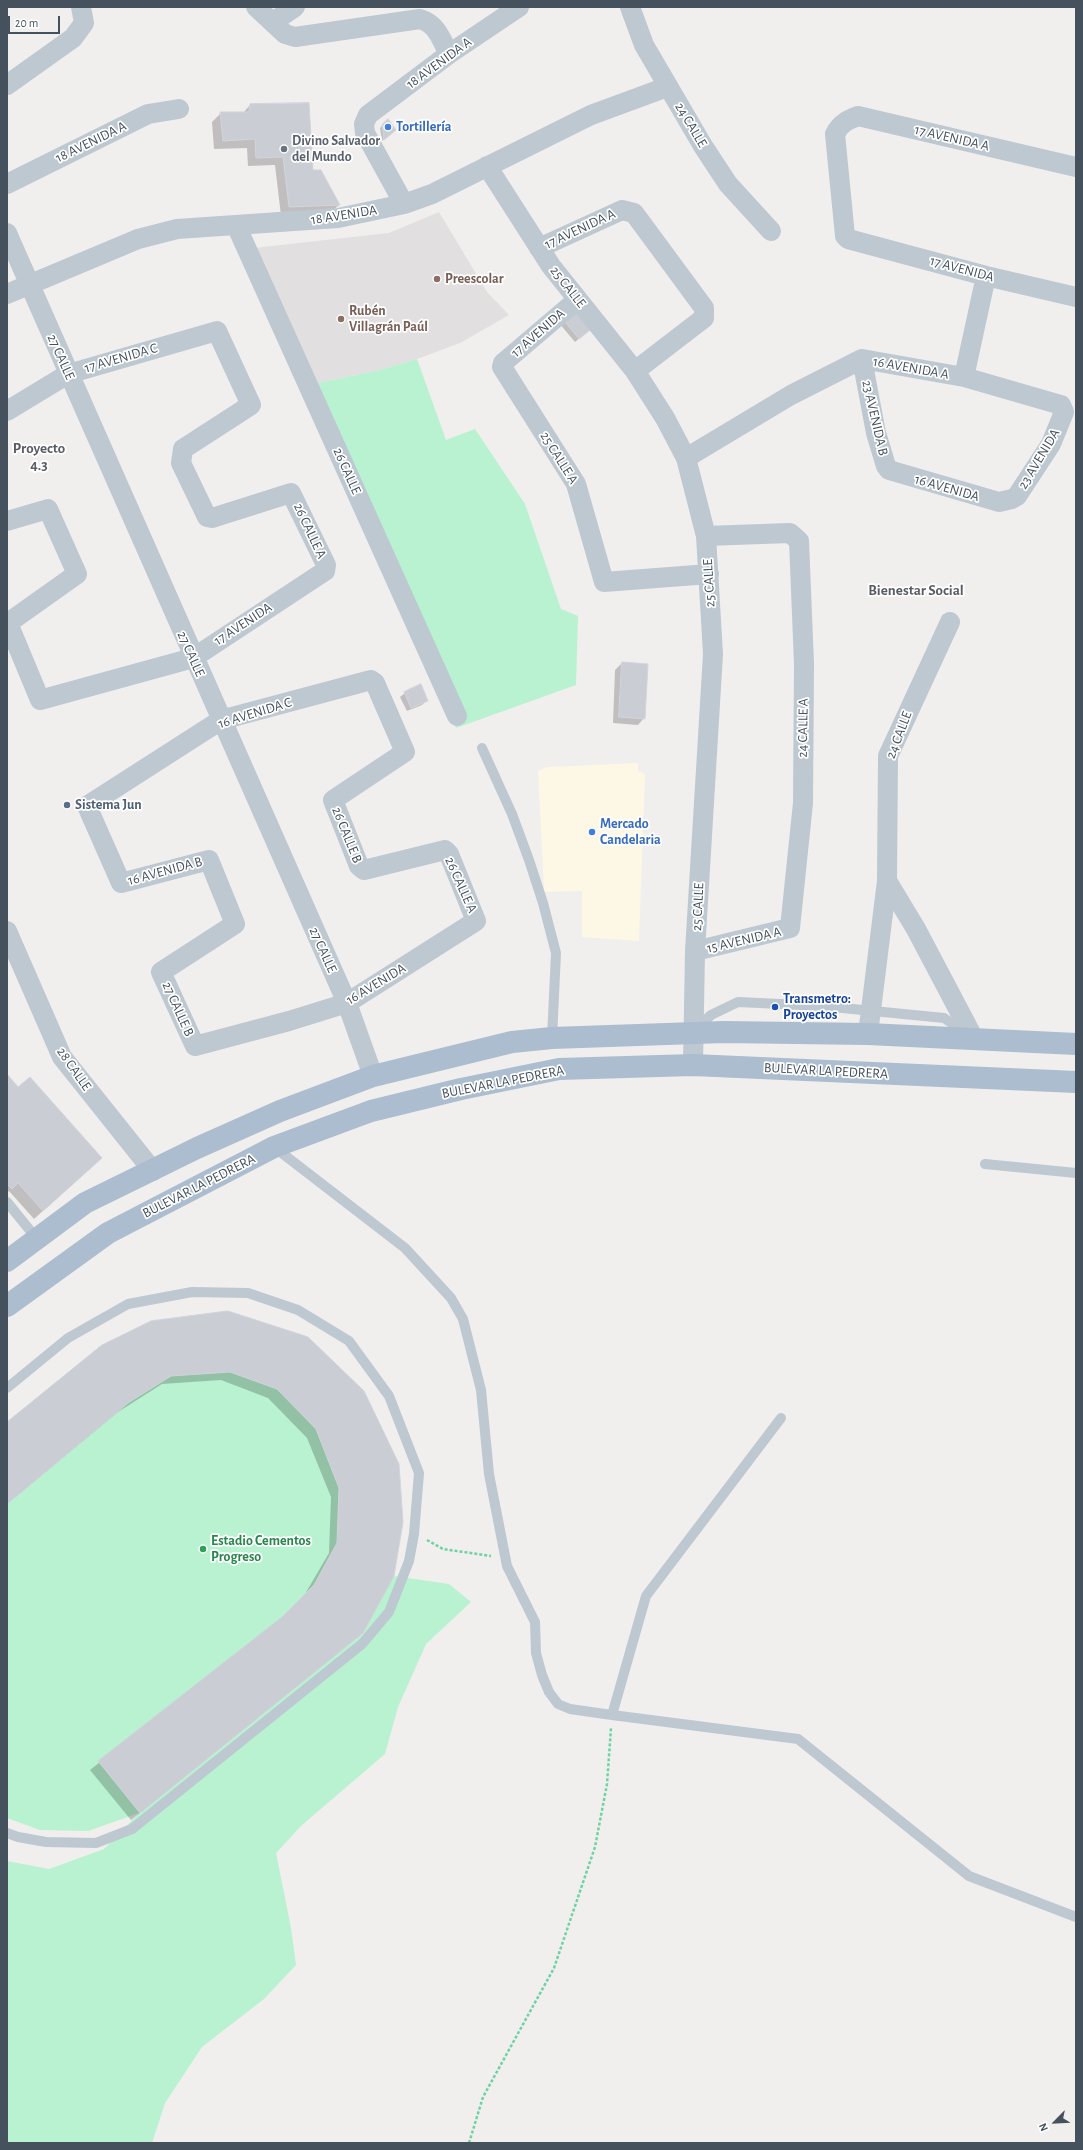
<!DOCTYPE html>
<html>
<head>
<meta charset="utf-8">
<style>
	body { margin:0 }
	#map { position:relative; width:1083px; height:2150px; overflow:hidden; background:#f1eeee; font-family:"Alegreya Sans",sans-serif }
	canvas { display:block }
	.frame { position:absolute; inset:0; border:8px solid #45515d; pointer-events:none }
	.north { position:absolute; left:1035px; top:2102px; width:40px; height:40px; -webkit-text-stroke:3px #fff; paint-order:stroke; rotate:246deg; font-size:11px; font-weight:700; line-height:16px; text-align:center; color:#45515d }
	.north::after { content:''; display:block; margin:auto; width:14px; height:18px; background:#45515d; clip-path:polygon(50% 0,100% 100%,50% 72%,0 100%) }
	.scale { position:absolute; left:8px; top:16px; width:52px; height:18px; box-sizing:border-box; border:2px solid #45515d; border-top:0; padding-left:5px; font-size:12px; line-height:14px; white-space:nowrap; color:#45515d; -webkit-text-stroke:3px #fff; paint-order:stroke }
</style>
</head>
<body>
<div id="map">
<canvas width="1083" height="2150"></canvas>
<div class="frame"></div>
<div class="north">N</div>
<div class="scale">20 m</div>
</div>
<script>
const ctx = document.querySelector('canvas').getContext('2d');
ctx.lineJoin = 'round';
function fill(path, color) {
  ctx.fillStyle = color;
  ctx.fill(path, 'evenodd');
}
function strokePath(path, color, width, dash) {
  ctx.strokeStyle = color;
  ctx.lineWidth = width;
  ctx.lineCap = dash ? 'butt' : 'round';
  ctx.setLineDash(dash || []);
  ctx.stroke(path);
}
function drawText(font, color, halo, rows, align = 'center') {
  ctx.font = font + ' "Alegreya Sans",sans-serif';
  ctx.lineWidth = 3.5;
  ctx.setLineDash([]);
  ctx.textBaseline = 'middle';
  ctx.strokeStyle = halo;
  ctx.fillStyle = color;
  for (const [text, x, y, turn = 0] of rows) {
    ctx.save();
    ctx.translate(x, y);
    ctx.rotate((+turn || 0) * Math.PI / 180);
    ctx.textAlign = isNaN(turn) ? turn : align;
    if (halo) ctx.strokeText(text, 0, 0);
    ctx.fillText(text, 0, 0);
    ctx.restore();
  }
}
const commercial = new Path2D(`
	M638,763V771L645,774L639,941L582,937V891L544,892L538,771L547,767Z`);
const education = new Path2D(`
	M439,212L487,292L509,315L460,343L417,359L380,370L303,386L245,249L389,233Z`);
const green = new Path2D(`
	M417,359L446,440L475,429L525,504L561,609L578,616L576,685L456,728L303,386L380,370Z
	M228,1311L308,1337L364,1391L399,1464L394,1576L449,1584L471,1602L426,1644L398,1707L385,1754L302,1825L276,1853L291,1928L296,1965L264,1999L202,2047L165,2103L152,2143H7V1861L49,1869L104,1849L139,1813L88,1831L40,1830L7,1818V1422L102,1345L151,1321Z`);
const shadow = new Path2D(`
	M250,105L312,171L339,205L330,213L281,216L275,165L248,166L247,148L214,149L212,122L221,113H243Z
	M388,120L394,129L382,141L380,128Z
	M563,319L589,330L575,342L559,323Z
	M622,663L647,665L644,718L638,725L613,723L615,670Z
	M405,693L427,700L422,705L407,711L400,697Z
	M7,1075L93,1166L34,1219L9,1191L7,1193Z
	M102,1345L363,1391V1632L131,1820L90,1770L282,1618L305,1594L329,1553L331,1497L307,1438L268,1398L221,1380L162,1384L118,1412L7,1504V1423Z`);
const building = new Path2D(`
	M309,103L313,170H321L340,205L289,207L283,157L256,158L255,139L223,141L220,112H249L250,104Z
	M388,119L396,130L384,140L382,125Z
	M575,306L595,326L579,339L562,318Z
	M622,662L648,664L645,719L619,717Z
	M421,684L428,701L411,708L404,692Z
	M7,1074L18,1087L30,1077L102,1158L43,1211L18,1183L12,1189L7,1184Z
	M228,1311L308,1337L364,1391L399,1464L403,1522L394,1576L363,1633L140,1813L98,1761L282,1617L314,1585L337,1543L339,1488L316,1429L277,1389L230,1372L171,1376L128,1403L7,1504V1422L102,1345L151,1321Z`);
const path = new Path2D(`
	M427,1540L443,1549L491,1556
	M469,2143L483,2097L554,1968L595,1847L607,1784L611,1728`);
const lane = new Path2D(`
	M482,748L512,814L529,860L543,903L556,953L552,1038
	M694,1031L711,1015L738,1002L822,1006L944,1018L967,1034
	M274,1147L405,1248L451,1298L463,1319L481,1390L489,1474L507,1566L535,1622L536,1653L542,1675L549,1692L558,1704L570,1709L612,1715
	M985,1164L1076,1173
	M7,1202L37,1239
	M7,1388L68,1338L128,1304L192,1292L248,1293L298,1310L349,1341L389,1396L419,1473L414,1534L409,1561L389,1612L362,1644L132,1829L96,1843L46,1842L18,1837L7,1833
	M781,1418L646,1596L612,1715L798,1739L969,1876L1076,1917`);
const street = new Path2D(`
	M256,7L285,34L295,37L420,19C437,24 441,39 449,54
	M630,7L644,45L703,146L728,184L771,231
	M273,22L295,7
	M7,85L73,38L84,23L81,7
	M487,166L551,266L635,371L665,418L686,458L706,536L713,654L695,951L693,1065
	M1076,167L858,116C847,120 840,124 835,134L845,236L848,239L986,276L1076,297
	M7,184L148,114L179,109
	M404,204L365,133L364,124L368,115L449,54L519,7
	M236,225L457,716
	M7,233L347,1003L373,1076
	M539,248L622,210L634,213L704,308V318L635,371
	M7,294L138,239L177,229L338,218L404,204L432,194L591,115L667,87
	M577,300L503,363L502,367L576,484L604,582L709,574
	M964,377L986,276
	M7,411L68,374L217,331L251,405L183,449L181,463L207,517L212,518L291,493L326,565L325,571L193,658L40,700L8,623L77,574L48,509L7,521
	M686,458L791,395L862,359L964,377L1061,405L1064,412L1051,444L1017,496L1012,499L999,502L889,470L886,466L876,433L862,359
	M371,680L375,683L405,752L333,800L359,866L364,870L445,850L449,854L476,921L347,1003L289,1021L195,1046L161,972L235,924L209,860L121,883L87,806L221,720Z
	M887,881L916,929L974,1039
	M7,931L62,1057L153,1171
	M695,951L790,928L803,803L804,664L799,541L790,533L706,536
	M868,1034L887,881L888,756L950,622`);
const primary = new Path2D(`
	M7,1261L85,1203L197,1148L280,1111L373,1076L512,1042L552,1038L724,1032L868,1034L1076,1044
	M7,1306L108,1233L274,1147L371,1111L461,1089L559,1069L693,1065L1076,1082`);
const markers = [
	[388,127,4,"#3f7fe0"],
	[284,149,4,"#6b7280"],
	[437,279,4,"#8d6e63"],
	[341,319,4,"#8d6e63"],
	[67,805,4,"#5c6f8a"],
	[592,832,4,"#3f7fe0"],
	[775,1007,4,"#1a4fb4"],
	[203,1549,4,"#2e9e5b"]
];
const streetNames = [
	["18 AVENIDA A",439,63,-36],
	["24 CALLE",691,125,59],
	["17 AVENIDA A",952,138,13],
	["18 AVENIDA A",91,142,-26],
	["18 AVENIDA",344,215,-9],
	["17 AVENIDA A",580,229,-25],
	["17 AVENIDA",962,269,15],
	["25 CALLE",568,287,52],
	["17 AVENIDA",538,333,-41],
	["27 CALLE",61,357,66],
	["17 AVENIDA C",121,358,-16],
	["16 AVENIDA A",911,368,10],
	["23 AVENIDA B",875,418,77],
	["25 CALLE A",559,458,58],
	["23 AVENIDA",1039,459,-59],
	["26 CALLE",347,471,66],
	["16 AVENIDA",947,488,16],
	["26 CALLE A",310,531,65],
	["25 CALLE",709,583,-93],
	["17 AVENIDA",243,624,-33],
	["27 CALLE",191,654,66],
	["16 AVENIDA C",255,713,-17],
	["24 CALLE A",803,728,-89],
	["24 CALLE",899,735,-69],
	["26 CALLE B",347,835,68],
	["16 AVENIDA B",165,871,-15],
	["26 CALLE A",461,885,66],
	["25 CALLE",698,907,-87],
	["15 AVENIDA A",744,940,-13],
	["27 CALLE",323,950,66],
	["16 AVENIDA",376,984,-31],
	["27 CALLE B",178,1009,66],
	["28 CALLE",74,1069,55],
	["BULEVAR LA PEDRERA",826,1071,3],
	["BULEVAR LA PEDRERA",503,1082,-11],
	["BULEVAR LA PEDRERA",199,1186,-27]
];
const shopNames = [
	["Tortillería",396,127],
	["Mercado",600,824],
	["Candelaria",600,840]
];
const worshipNames = [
	["Divino Salvador",292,141],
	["del Mundo",292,157]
];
const educationNames = [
	["Preescolar",445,279],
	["Rubén",349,311],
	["Villagrán Paúl",349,327]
];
const serviceNames = [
	["Sistema Jun",75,805]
];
const transitNames = [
	["Transmetro:",783,999],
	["Proyectos",783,1015]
];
const leisureNames = [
	["Estadio Cementos",211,1541],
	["Progreso",211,1557]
];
const neighbourhoodNames = [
	["Proyecto",39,448],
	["4.3",39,465],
	["Bienestar Social",916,590]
];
fill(commercial, '#fdf7e5');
fill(education, '#e2dfe0');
fill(green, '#b8f2d0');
fill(shadow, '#0003');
fill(building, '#cacdd3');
strokePath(building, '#d1d4da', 1);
strokePath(path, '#6dd3a3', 2.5, [3, 2]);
strokePath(lane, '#bdc8d1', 10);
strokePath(street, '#bdc8d1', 20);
strokePath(primary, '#abbdcf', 22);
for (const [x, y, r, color] of markers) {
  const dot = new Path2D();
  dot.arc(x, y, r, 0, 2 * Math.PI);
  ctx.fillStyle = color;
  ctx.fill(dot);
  strokePath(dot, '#fff', 1.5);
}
drawText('14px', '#45515d', '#fff', streetNames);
drawText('bold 14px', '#366cbe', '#fff', shopNames, 'left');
drawText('bold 14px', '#5b616d', '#fff', worshipNames, 'left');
drawText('bold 14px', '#785e54', '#fff', educationNames, 'left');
drawText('bold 14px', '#4e5e75', '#fff', serviceNames, 'left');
drawText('bold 14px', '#164399', '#fff', transitNames, 'left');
drawText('bold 14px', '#27864d', '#fff', leisureNames, 'left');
drawText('bold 15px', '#5a5e64', '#fff', neighbourhoodNames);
</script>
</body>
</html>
